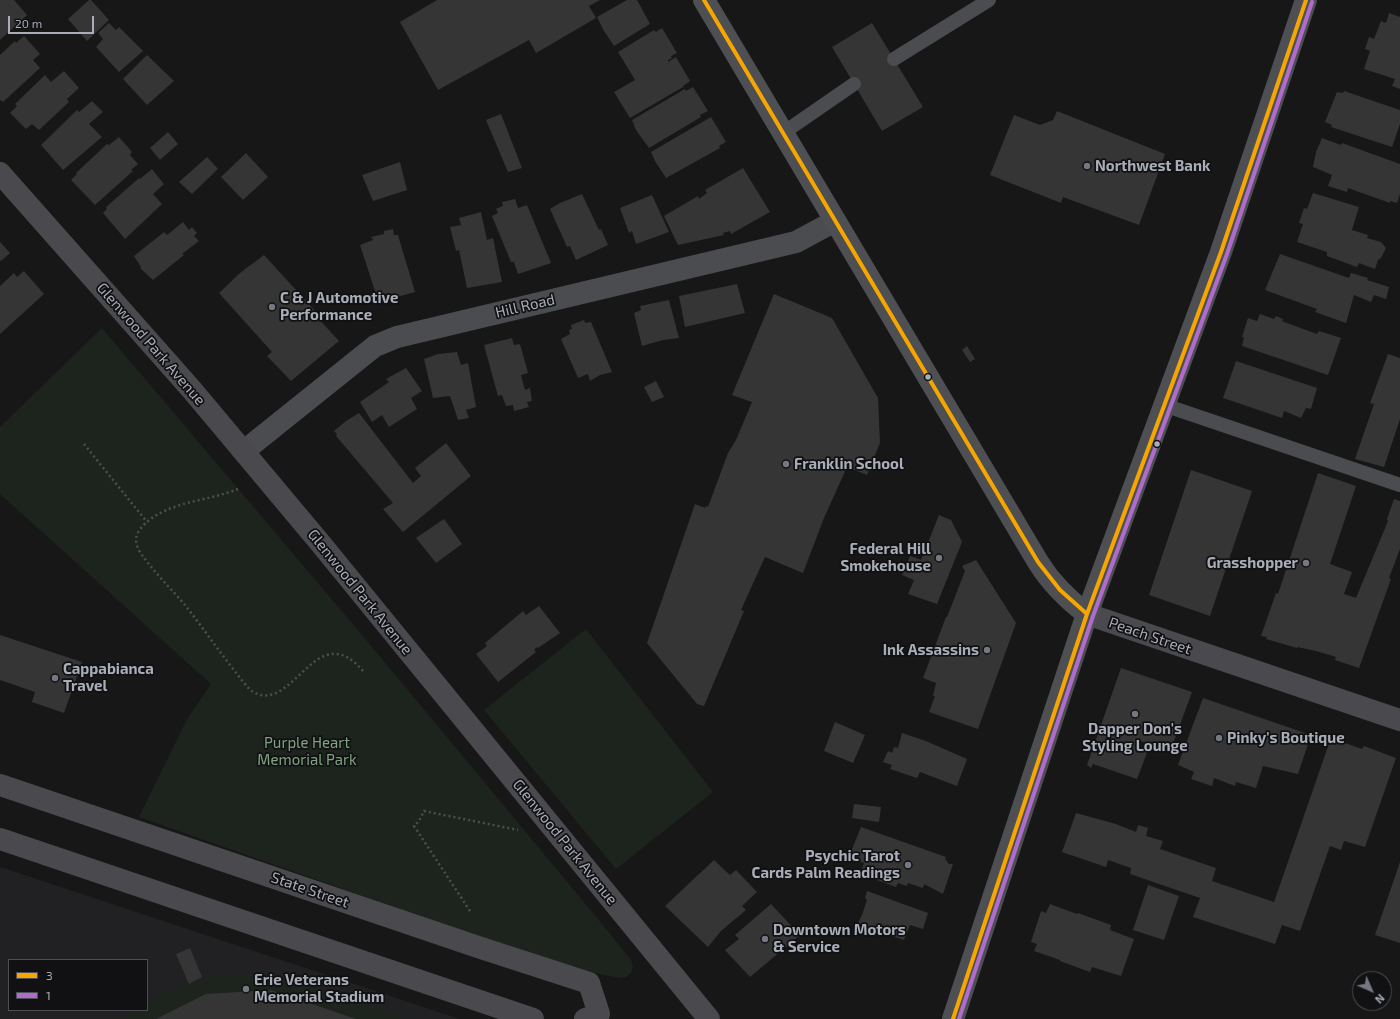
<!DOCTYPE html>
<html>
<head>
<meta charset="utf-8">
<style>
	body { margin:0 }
	#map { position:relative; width:1400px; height:1019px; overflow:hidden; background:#171717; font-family:"Exo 2",sans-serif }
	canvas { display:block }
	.legend { position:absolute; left:8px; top:959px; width:140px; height:52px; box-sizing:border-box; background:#111113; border:1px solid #4d4f55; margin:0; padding:5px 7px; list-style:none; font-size:12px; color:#a8adb8 }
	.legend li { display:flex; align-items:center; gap:8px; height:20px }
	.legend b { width:20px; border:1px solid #4d4f55 }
	.north { position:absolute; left:1352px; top:971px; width:40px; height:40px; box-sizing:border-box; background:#111113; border:1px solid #4d4f55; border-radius:50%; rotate:135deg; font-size:11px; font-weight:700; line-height:16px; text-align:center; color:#a8adb8 }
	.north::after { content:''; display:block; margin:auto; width:14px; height:18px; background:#757880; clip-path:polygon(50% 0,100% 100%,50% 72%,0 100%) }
	.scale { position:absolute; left:8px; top:16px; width:86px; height:18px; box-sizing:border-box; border:2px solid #a8adb8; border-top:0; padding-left:5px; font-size:12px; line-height:14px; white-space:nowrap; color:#a8adb8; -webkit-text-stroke:3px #111113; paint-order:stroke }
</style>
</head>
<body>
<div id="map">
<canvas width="1400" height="1019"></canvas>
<ul class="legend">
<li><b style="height:5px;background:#f7a600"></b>3</li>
<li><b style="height:5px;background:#b06ccc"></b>1</li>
</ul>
<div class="north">N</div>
<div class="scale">20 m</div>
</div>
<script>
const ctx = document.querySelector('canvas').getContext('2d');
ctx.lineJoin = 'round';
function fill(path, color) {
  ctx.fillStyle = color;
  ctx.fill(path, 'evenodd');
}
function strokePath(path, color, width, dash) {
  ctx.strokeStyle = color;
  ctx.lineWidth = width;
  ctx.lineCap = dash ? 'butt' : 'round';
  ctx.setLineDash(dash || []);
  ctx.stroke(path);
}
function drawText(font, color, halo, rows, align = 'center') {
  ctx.font = font + ' "Exo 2",sans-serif';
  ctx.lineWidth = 3.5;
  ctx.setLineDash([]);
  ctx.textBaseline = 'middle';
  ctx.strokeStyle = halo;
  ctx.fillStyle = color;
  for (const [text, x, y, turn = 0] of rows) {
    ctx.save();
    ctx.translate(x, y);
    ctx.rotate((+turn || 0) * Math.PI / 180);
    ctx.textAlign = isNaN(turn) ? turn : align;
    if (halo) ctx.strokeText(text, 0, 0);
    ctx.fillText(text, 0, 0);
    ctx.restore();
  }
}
const built = new Path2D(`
	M0,867L460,1019H0ZM9,960H147V1010H9Z`);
const green = new Path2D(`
	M102,328L378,654L607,930L631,960L633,967L631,973L626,977L620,978L590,972L533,956L506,944L470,934L414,914L139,817L186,721L211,684L0,494V427Z
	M586,629L713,792L616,869L484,710Z
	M265,972L407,1019H124L135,1010H147V1001L149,1000L205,978Z`);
const building = new Path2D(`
	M0,0H14L27,15L0,40Z
	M89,0H91L109,20L87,41L68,19Z
	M437,0H600L589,6L596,18L536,53L529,40L438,90L400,22Z
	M627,0H637L650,24L614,46L604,31L597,17Z
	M1389,13L1400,17V89L1392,86L1395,79L1364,69L1370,51L1365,49L1369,37L1374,39L1381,21L1386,23Z
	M109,23L116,30L119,27L143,51L119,72L96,47L103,39L98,33Z
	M872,23L923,107L882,131L832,47Z
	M662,28L677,53L671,56L672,58L668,60V62L676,57L690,81L683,86V87L630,118L614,92L635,80L618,52L654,30L656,32Z
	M24,36L40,54L33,60L40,68L3,102L0,100V55L15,41L16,43Z
	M147,55L174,81L147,105L123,79Z
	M64,71L79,88L67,99L69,102L39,130L32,124L26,129L10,113L17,106L15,104L45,75L51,82Z
	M693,87L708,111L700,115L701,117L649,148L636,130L632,120L685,89L686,91Z
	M1344,91L1400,110V124L1392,147L1331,127L1332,125L1325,122L1337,92L1343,93Z
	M92,101L103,112L89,124L102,137L63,170L41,145L77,110L79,112Z
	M1057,111L1165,154L1139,225L1063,197L1061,203L990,175L1014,115L1040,125L1053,120Z
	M501,114L522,168L508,172L486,120Z
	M711,117L726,142L719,146L720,148L666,178L655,161L651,152Z
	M168,132L178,144L160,160L150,148Z
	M119,137L132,152L130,155L138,164L131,170L133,171L95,205L71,180L77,174L76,173L107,144L109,145Z
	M1322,138L1341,145L1342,143L1400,164V194L1397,203L1390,201V203L1348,188L1347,192L1328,186L1332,175L1313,167L1316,152Z
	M246,153L268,177L243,200L221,177Z
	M207,157L218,169L192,194L179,182Z
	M400,162L407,190L373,201L362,175Z
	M743,168L770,212L731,234L730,231L723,233L724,235L678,245L664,216L698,196L699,199L707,193L705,190Z
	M152,169L164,184L153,194L162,204L125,239L103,213L107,209L106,207L139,178L140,179Z
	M1313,193L1359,207L1352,230L1368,235L1367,238L1381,242L1386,248L1381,258L1378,260L1375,269L1359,263L1357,267L1327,256V252L1297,242L1303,224L1299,223L1304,208L1307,209Z
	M582,194L599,230L601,229L608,245L576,260L570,246L567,247L550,209L560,203Z
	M652,195L669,232L636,244L632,231L629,233L620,208Z
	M515,199L518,208L527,205L551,263L518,274L514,262H511L492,216L498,213L496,209L503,206L502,202Z
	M481,212L487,240L493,238L502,282L467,288L459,250L456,251L450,227L461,225L459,218Z
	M183,222L189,230L192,227L197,233L194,236L199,241L182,254L184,255L153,280L140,268L141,267L134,256L164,232L167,235Z
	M393,229L394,235H398L415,292L383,301L378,293L376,294L360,245L373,240L371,237L384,234V231Z
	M0,242L10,253L1,261L0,260Z
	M1280,254L1349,278L1351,273L1368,278L1367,280L1389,287L1386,299L1374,295L1371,302L1354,295L1346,323L1315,312L1317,309L1265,290Z
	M264,255L318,314L316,316L339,341L291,381L267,356L272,352L219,293L240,273Z
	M24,271L44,294L0,334V286L14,273L17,277Z
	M737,284L745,313L685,327L679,296Z
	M774,294L832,318L878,398L880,443L867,475L847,467L824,518L803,573L765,557L741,610L744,611L704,706L697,704L647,643L695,504L705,508L706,506L708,507L728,453L736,440L752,402L732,395Z
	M669,300L679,338L663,340L642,346L634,313L641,310L640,306Z
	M1260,314L1274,319L1276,316L1283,319L1282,321L1287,323L1317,334L1319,331L1341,338L1328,375L1242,346L1244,337H1242L1248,318L1257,321Z
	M584,320L585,323L591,322L612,372L600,375L590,381L588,374L578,378L561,339L570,334L569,330L572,329L571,325Z
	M512,338L514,345L520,344L528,373L521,375L525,390L530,388L532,401L527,402L529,407L514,411L513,405L506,406L502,395L498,396L484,345Z
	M967,346L975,359L970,362L962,350Z
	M457,352L461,365L468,363L476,407L466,410L469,418L458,420L450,396L433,398L424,359L438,354Z
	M1388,354L1400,358V419L1384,467L1355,459L1374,404L1370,403Z
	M1236,361L1317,388L1311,409L1306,408L1301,418L1284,411L1282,418L1223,398Z
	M406,368L422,391L411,398L417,409L389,427L382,415L372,422L360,402L389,382L386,379Z
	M656,381L664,397L652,402L644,387Z
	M359,413L413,483L421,476L415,468L446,443L471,476L403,532L383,509L393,503L336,436L337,434L334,431L346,421Z
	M1191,470L1252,491L1210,616L1149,595Z
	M1318,473L1356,486L1330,564L1352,572L1344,594L1356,598L1388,521L1387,519L1394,499L1400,501V549L1389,578L1391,579L1359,668L1335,660L1336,657L1316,651L1297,647V648L1266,639L1267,637L1261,636L1276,593L1278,594Z
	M939,515L951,520L962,542L937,604L908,594L914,580L902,575L910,556L921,560Z
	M444,519L462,544L436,563L416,538Z
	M976,560L1016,623L978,729L929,712L935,696H933L936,683L923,678L946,617H947L965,571L962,566Z
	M539,606L560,633L538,648L537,647L534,650L536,652L498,682L476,654L487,646L485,643L523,611L526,615Z
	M0,635L82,662L64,713L32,702L35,692L0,680Z
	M1121,668L1192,692L1170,752L1138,740L1136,745L1148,750L1137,779L1093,764L1091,768L1087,765Z
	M1203,698L1311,735L1298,774L1263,766L1256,788L1236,782L1235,786L1214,778L1212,786L1191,779L1194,772L1178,765Z
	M835,722L865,735L853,763L824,751Z
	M902,733L926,741L967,759L957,786L920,772L917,778L890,769L892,765L883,762L888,751L892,753L894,747L898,748Z
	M1331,738L1362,749L1364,746L1396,758L1365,847L1344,841L1341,850L1330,846L1300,931L1282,925L1275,944L1193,917L1200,898L1130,874L1131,868L1108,860L1106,867L1062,852L1076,813L1116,824L1136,832L1138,825L1148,828L1146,836L1163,841L1160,849L1216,868L1212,881L1274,902Z
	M854,804L881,807L879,822L852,818Z
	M861,827L946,857L945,859L949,864H953L943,894L924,884L923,888L908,883L907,886L898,883L896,887L860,874L864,863L849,857Z
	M714,860L730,875L736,870L757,892L742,906L746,910L721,931L708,947L665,906Z
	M1400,862V943L1375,935Z
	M1148,885L1179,896L1164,940L1133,930Z
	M867,891L928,913L923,929L910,925L904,940L857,925L862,915L867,900L865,898Z
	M771,904L800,935L750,977L725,950L739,939L735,935Z
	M1050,904L1077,914L1078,913L1111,925L1110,930L1134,939L1121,976L1092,967L1090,972L1060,961V960L1034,951L1037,944L1031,942L1041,911L1046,913Z
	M190,948L202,977L189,984L176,954Z
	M271,990L356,1019H156L206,994Z`);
const path = new Path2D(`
	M84,444L147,522
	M238,489C209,501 171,501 147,522C142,526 136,533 136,540C136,547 141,554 145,559C157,575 172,590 185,605C207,633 227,663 250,690C253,692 257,694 261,695C297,702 319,619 363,671
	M470,911L414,826L419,821L424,811L518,830`);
const lane = new Path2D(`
	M894,59L989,0
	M783,133L854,84
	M1164,405L1400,485`);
const street = new Path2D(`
	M244,451L370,350L375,346L397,337L796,242L835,221`);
const secondary = new Path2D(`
	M0,173L192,390L321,544L709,1019
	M1087,614L1400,720
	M0,785L478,947L589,983L599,1014L585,1019
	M0,839L533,1019`);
const primary = new Path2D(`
	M704,0L1038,562C1051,583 1067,599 1087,614
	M953,1019L1087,614L1221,252L1306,0`);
const bus1 = new Path2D(`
	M704,0L1038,562L1060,590L1087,614
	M953,1019L1087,614L1221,252L1306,0`);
const bus2 = new Path2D(`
	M959,1019L1093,616L1227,254L1312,2`);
const markers = [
	[1087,166,4,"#757880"],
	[272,307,4,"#757880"],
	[928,377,3.5,"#a8adb8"],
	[1157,444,3.5,"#a8adb8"],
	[786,464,4,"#757880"],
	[939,558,4,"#757880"],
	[1306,563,4,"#757880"],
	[987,650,4,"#757880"],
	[55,678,4,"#757880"],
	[1135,714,4,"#757880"],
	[1219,738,4,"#757880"],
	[908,865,4,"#757880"],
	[765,939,4,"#757880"],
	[246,989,4,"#757880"]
];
const poiNames = [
	["Northwest Bank",1095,166],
	["C & J Automotive",280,298],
	["Performance",280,315],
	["Franklin School",794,464],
	["Federal Hill",931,549,"right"],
	["Smokehouse",931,566,"right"],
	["Grasshopper",1298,563,"right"],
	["Ink Assassins",979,650,"right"],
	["Cappabianca",63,669],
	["Travel",63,686],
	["Dapper Don's",1135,729,"center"],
	["Styling Lounge",1135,746,"center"],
	["Pinky's Boutique",1227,738],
	["Psychic Tarot",900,856,"right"],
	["Cards Palm Readings",900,873,"right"],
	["Downtown Motors",773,930],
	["& Service",773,947],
	["Erie Veterans",254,980],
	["Memorial Stadium",254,997]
];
const streetNames = [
	["Hill Road",525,306,-13],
	["Glenwood Park Avenue",151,344,49],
	["Glenwood Park Avenue",360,592,51],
	["Peach Street",1150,636,19],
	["Glenwood Park Avenue",565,842,51],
	["State Street",310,890,19]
];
const parkNames = [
	["Purple Heart",307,743],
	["Memorial Park",307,760]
];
fill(built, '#212123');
fill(green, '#1d241e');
fill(building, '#353536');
strokePath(path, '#4d4e52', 2.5, [2, 3]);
strokePath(lane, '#4b4c50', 14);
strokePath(street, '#4b4c50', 22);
strokePath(secondary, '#4a4a4e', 22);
strokePath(primary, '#4d4f52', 22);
strokePath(bus1, '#f7a600', 4);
strokePath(bus2, '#b06ccc', 4);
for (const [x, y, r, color] of markers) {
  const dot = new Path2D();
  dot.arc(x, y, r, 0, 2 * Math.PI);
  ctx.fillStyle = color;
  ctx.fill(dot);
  strokePath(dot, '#111113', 1.5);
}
drawText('bold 15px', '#a8adb8', '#111113', poiNames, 'left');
drawText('15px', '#a8adb8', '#111113', streetNames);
drawText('15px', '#7fa381', '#111113', parkNames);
</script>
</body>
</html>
